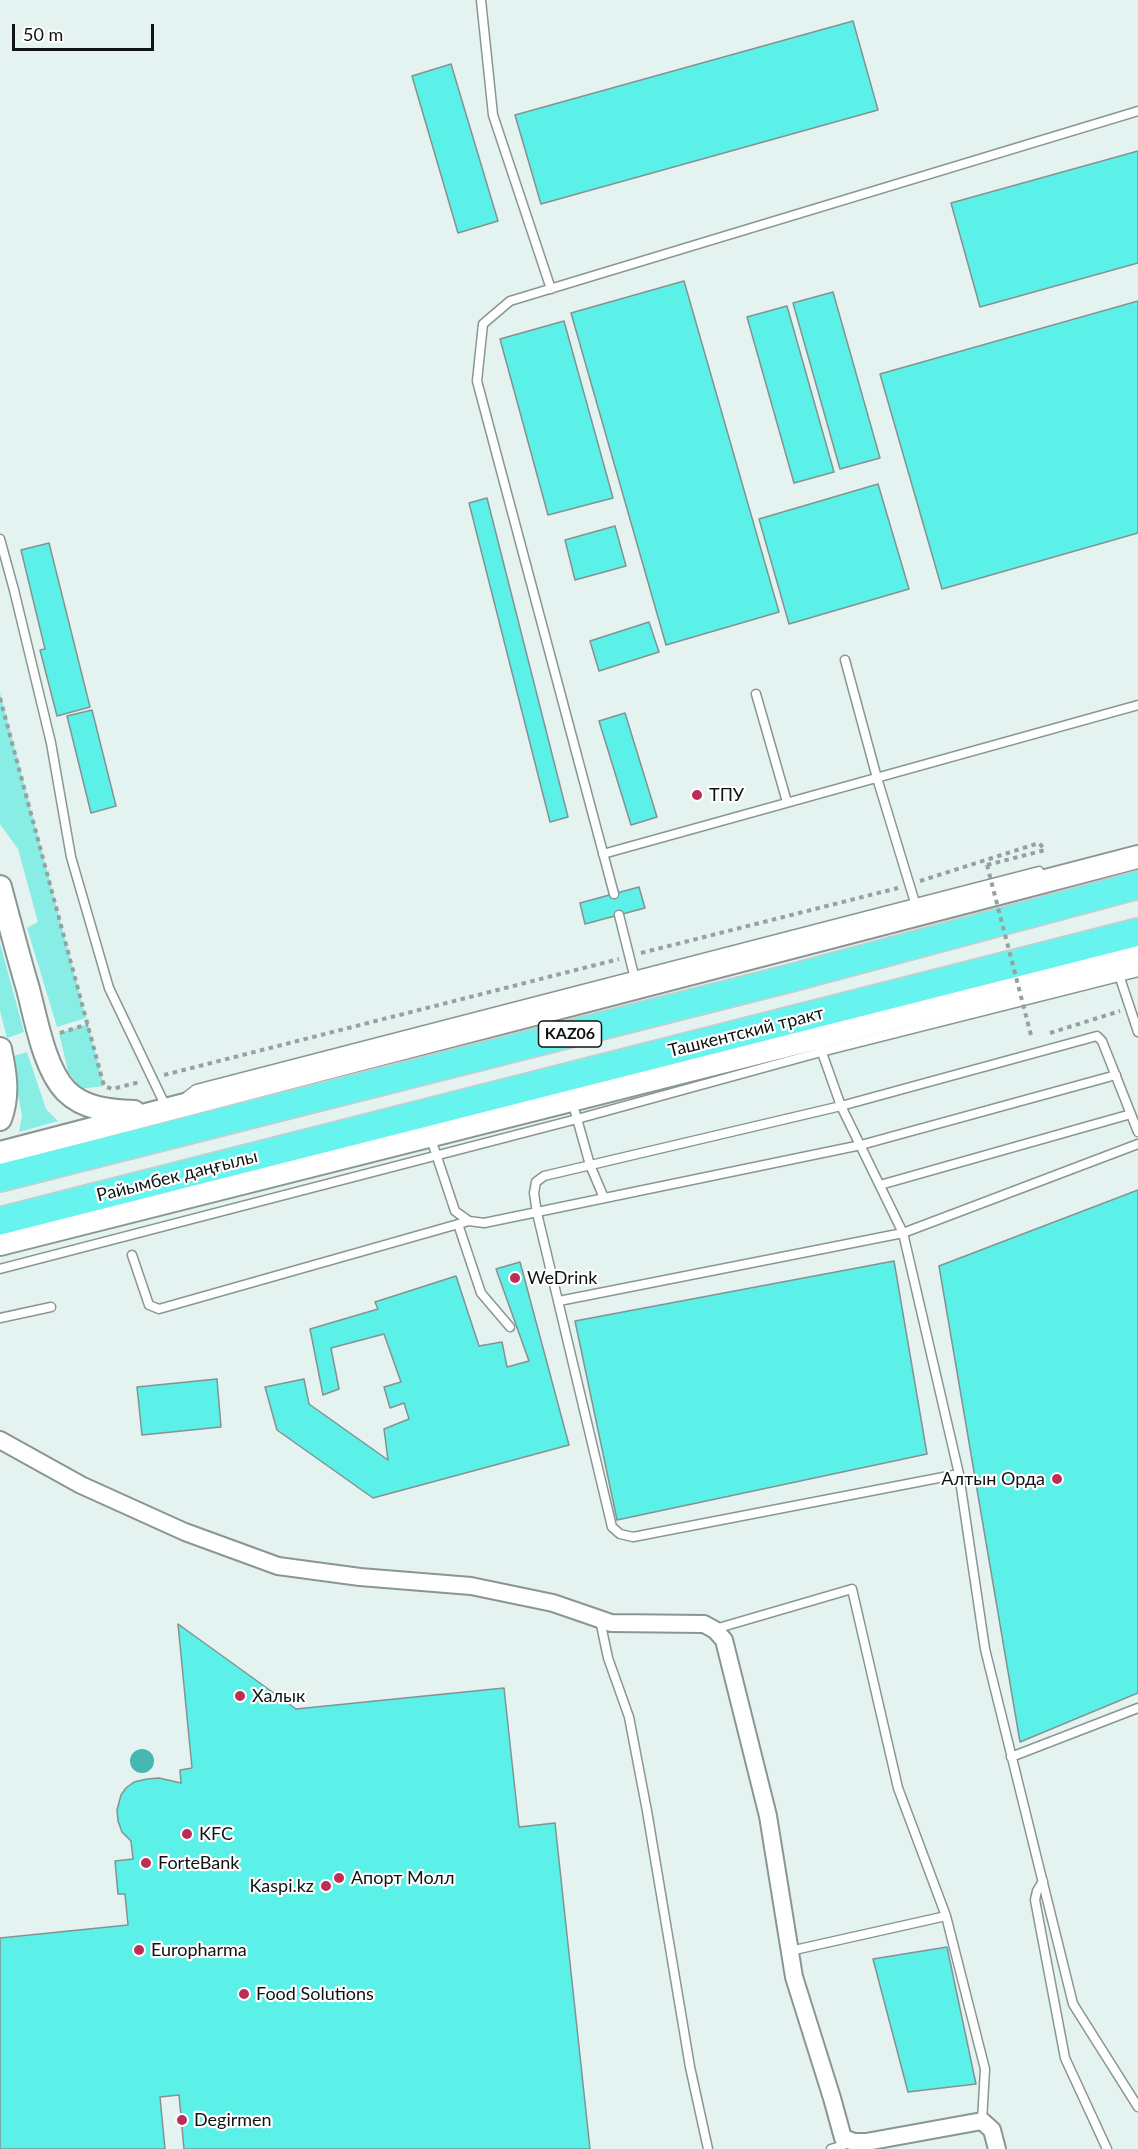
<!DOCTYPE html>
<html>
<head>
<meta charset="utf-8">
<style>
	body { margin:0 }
	#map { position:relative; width:1138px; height:2149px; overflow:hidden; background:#e4f2f0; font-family:Lato,sans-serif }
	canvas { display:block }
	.scale { position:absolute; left:12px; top:24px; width:142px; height:27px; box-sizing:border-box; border:3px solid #0e1313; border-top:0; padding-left:8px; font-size:18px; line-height:21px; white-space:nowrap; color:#0e1313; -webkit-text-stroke:4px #fff; paint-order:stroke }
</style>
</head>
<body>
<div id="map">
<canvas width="1138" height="2149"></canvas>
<div class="scale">50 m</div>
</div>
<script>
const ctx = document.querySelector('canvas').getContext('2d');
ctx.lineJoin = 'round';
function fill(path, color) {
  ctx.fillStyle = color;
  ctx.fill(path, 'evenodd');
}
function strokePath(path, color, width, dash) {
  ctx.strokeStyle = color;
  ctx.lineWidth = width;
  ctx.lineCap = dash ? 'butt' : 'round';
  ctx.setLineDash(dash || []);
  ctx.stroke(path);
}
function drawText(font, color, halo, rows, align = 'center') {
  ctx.font = font + ' Lato,sans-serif';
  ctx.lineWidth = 4.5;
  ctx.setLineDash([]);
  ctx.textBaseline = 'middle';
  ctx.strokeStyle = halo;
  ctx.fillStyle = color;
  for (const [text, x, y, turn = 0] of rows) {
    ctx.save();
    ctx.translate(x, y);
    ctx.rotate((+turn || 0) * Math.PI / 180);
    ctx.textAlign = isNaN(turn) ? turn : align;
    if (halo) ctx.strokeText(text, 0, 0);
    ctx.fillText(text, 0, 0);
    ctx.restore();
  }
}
const green = new Path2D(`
	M0,693L86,1018L57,1027L27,928L38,922L18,849L0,824Z
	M0,943L24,1032L7,1038L0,1011Z
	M88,1024L104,1086L80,1089L68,1071L59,1033Z
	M27,1052L46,1109L58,1121L19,1132L22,1116L11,1057Z`);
const water = new Path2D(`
	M130 1761a12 12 0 1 1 24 0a12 12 0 1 1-24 0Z`);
const building = new Path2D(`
	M853,21L878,110L541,204L515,115Z
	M451,64L498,221L458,233L412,76Z
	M1138,151V263L980,307L951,203Z
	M684,281L779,612L666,645L571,313Z
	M833,292L880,458L840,469L793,303Z
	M1138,301V533L942,589L880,374Z
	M787,306L834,472L794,483L747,317Z
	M564,321L613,498L548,515L500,339Z
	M878,484L909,589L789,624L759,519Z
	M487,498L568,817L550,822L469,503Z
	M615,526L626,566L575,580L565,540Z
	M49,543L90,707L57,716L40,650L45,649L21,550Z
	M649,622L659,652L599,671L590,641Z
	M92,710L116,806L91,813L67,716Z
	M625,713L657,817L631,825L599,721Z
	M639,887L645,908L585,924L580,903Z
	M1138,1190V1693L1020,1742L939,1266Z
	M894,1261L927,1454L617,1520L575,1321Z
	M520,1262L569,1445L373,1498L277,1430L265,1387L304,1379L309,1404L388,1460L384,1429L409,1419L404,1403L390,1408L384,1387L401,1382L384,1334L331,1348L339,1389L323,1395L310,1329L378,1309L375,1302L456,1276L479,1346L502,1342L507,1367L529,1361L496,1269Z
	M217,1379L221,1427L142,1435L137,1387Z
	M178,1624L296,1709L504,1688L519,1827L555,1823L590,2149H184L179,2095L160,2097L165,2149H0V1938L128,1925L125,1894H118L115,1861L133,1859L131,1841L122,1832L118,1821L117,1810L121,1795L126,1788L134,1782L147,1779L159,1778L181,1783L180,1770L192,1768Z
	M947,1947L976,2084L908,2092L873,1959Z`);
const path = new Path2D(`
	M0,698L104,1086L112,1089L140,1082
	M987,865L1045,850
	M920,881L1039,843L1045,850
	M641,953L898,888
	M60,1033L88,1024
	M1050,1033L1120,1011
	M164,1075L619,959`);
const service = new Path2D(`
	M481,0L493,115L551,289
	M0,539L14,590L51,743L71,857L109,988L167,1109
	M845,660L877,778L916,906
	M756,694L787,802
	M603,854L1138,705
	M614,894L477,381L483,324L510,301L1138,111
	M619,915L635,979
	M1118,972L1138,1032
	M187,1096L196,1089L1039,871
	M572,1101L590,1165L604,1198
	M430,1136L455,1211L469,1221L484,1223L861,1145L1116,1075
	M1138,1144L903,1233L959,1474L985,1649L1073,2004L1138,2107
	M880,1185L1131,1114
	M458,1224L481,1293L510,1327
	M132,1255L149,1305L159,1309L469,1221
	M0,1269L577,1119L821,1052L1138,972
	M559,1301L903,1233L841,1106L820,1047
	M0,1318L51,1307
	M959,1474L633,1537L620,1534L612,1527L537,1213L534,1193L536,1182L544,1176L841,1106L1097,1036L1102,1041L1138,1132
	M600,1620L608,1658L629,1717L647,1811L690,2067L708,2149
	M715,1629L852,1589L898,1788L946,1916L985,2069L982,2121
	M1011,1757L1138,1708
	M1043,1881L1037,1891L1035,1900L1065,2058L1107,2149
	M790,1951L946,1916
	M831,2149L850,2143`);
const minor = new Path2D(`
	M0,1440L81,1485L185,1532L278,1566L360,1577L471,1586L553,1603L611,1623L704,1624L715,1630L724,1640L768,1816L794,1977L832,2098L843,2138L854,2142H866L982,2121L992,2130L997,2149`);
const secondary = new Path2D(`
	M0,887C9,921 18,955 28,989C36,1019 44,1068 66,1091C84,1109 110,1111 134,1112
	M0,1049C5,1073 9,1095 0,1119
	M0,1153L1138,857
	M0,1244L1138,957`);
const trunk = new Path2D(`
	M0,1178L791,978L1138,885
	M0,1221L1138,932`);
const pathBridge = new Path2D(`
	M987,865L1032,1039`);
const markers = [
	[697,795,6,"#bd2e56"],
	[515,1278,6,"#bd2e56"],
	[1057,1479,6,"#bd2e56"],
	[240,1696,6,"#bd2e56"],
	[187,1834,6,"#bd2e56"],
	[146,1863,6,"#bd2e56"],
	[339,1878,6,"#bd2e56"],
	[326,1886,6,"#bd2e56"],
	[139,1950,6,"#bd2e56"],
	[244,1994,6,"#bd2e56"],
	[182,2120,6,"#bd2e56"]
];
const shields = [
	[570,1034,63]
];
const shieldNames = [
	["KАZ06",570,1034]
];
const poiNames = [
	["ТПУ",709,795],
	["WeDrink",527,1278],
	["Алтын Орда",1045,1479,"right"],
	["Халык",252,1696],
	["KFC",199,1834],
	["ForteBank",158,1863],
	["Апорт Молл",351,1878],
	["Kaspi.kz",314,1886,"right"],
	["Europharma",151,1950],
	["Food Solutions",256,1994],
	["Degirmen",194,2120]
];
const streetNames = [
	["Ташкентский тракт",746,1032,-14],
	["Райымбек даңғылы",177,1176,-14]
];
fill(green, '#88ede5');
fill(water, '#47b8b1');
fill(building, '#5bf1e8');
strokePath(building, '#859291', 1.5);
strokePath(service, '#899694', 11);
strokePath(minor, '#899694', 20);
strokePath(secondary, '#899694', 26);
strokePath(trunk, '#cacbcb', 30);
strokePath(path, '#96a1a0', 4, [4.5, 4.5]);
strokePath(service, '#fff', 8);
strokePath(minor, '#fff', 16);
strokePath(secondary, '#fff', 22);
strokePath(trunk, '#68f4ee', 27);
strokePath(pathBridge, '#96a1a0', 4, [4.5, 4.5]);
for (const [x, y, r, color] of markers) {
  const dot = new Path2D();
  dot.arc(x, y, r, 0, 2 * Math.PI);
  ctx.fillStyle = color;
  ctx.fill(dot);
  strokePath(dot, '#fff', 2);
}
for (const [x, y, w] of shields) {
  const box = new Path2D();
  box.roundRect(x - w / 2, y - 13, w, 26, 4.5);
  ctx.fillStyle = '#fff';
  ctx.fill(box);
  strokePath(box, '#0e1313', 1.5);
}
drawText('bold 16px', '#0e1313', null, shieldNames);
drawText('18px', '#0e1313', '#fff', poiNames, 'left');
drawText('18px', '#0e1313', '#fff', streetNames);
</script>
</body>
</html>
